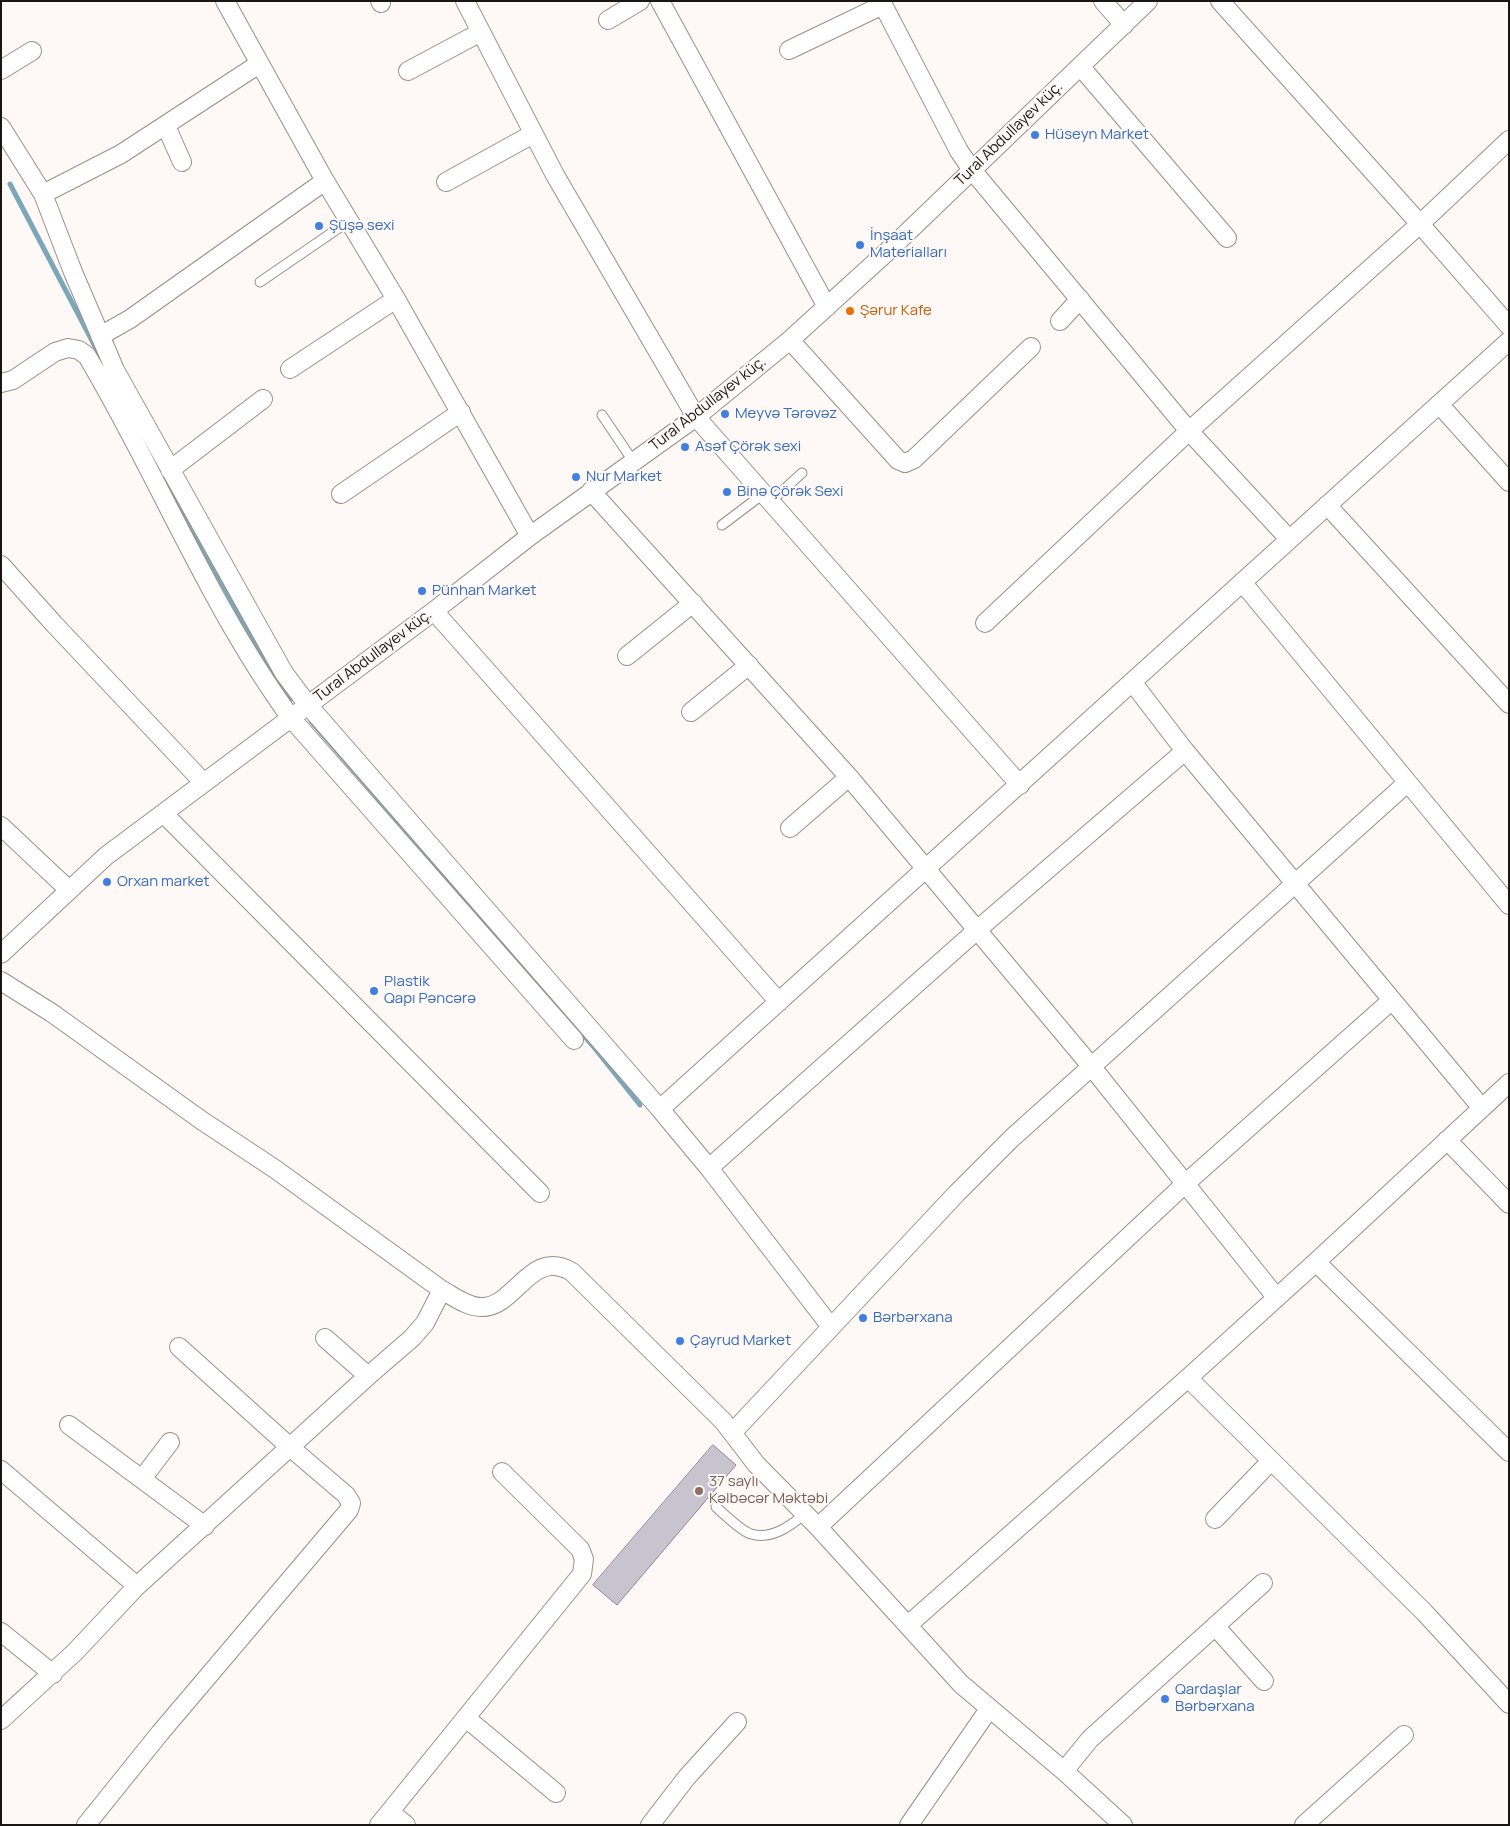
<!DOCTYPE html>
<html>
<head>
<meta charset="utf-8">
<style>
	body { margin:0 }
	#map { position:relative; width:1510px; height:1826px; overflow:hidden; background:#fef9f7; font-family:Manrope,sans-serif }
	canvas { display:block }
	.frame { position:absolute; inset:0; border:2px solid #1a1613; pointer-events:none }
</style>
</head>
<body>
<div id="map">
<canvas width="1510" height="1826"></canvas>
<div class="frame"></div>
</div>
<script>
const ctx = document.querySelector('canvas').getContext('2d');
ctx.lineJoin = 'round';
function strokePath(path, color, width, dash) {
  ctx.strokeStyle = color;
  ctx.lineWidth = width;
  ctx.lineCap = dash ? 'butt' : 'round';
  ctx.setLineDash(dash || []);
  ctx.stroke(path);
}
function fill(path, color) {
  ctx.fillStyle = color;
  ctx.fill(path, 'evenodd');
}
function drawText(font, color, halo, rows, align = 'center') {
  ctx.font = font + ' Manrope,sans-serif';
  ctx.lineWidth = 4;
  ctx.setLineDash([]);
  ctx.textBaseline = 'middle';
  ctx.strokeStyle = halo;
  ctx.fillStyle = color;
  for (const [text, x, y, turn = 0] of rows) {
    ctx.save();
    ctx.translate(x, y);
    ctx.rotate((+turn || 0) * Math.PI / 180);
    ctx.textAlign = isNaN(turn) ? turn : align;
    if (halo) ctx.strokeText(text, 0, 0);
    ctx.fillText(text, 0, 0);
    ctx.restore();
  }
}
const stream = new Path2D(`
	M10,184L99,354
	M142,437L254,642L290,700
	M311,721L593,1046L640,1105`);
const building = new Path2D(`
	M713,1445L736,1465L617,1605L593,1585Z`);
const lane = new Path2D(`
	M260,282L349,221
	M602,415L633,461
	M770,502L802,473
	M722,525L763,494
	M716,1507C724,1514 741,1531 751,1534C772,1540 790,1526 805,1514`);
const street = new Path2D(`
	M225,1L325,181L396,299L530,536
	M380,1L381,3
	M465,1L555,175L696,417L1020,785
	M660,1L827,307
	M881,1L959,151L972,170L1189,431L1289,539
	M1103,1L1124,25
	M1220,1L1420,224L1509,326
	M608,20L640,1
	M789,50L883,5
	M1080,66L1227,238
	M1,70L32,51
	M408,71L481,32
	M166,126L182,162
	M1,127L43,194L73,272L115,370L284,673L308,705L660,1109L709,1168L831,1327
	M446,182L533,134
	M43,194L121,154L259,64
	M1060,321L1080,299
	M100,336L130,319L325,181
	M790,340L898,460L905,463L914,459L1031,347
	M290,369L396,299
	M1,383L13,380L55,352L68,348L79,350L87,356C158,475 209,606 291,718L574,1040
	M1439,404L1509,482
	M170,470L263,399
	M591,491L849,777L1091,1066L1276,1297
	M341,494L461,412
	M1327,505L1509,704
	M1,565L54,624L204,783
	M1242,582L1509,905
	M434,611L779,1002
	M985,623L1189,431L1420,224L1509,140
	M627,656L693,603
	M1133,683L1185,751L1481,1107
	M691,712L749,665
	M164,814L540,1193
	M1,826L69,890
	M790,828L849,777
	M1,954L106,856L434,611L530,536L696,417L790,340L889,250L1148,1
	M1,981L52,1013L201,1120L275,1169L442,1290C453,1296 467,1307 481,1307C516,1308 530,1247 572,1272L723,1421L756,1464L818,1527L961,1684L1064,1771L1123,1825
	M660,1109C944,854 1225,596 1509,341
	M1447,1140L1509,1204
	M709,1168L977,930L1185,751
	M1316,1262L1509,1452
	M325,1338L368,1376
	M1188,1378L1424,1612L1509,1704
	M69,1425L205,1526
	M732,1433L956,1194L1012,1138L1407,783
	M1,1470L137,1586
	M142,1479L170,1442
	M1215,1519L1271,1461
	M818,1527L1186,1183L1392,1000
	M908,1625L1188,1378L1316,1262L1509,1083
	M1215,1626L1264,1681
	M1,1632L53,1674
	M466,1718L556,1793
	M1,1720L75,1652L137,1586L368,1376L412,1338L425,1323L442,1290
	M1064,1771L1090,1739L1263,1583
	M390,1812L406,1825
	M86,1825L160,1733L349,1510L351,1503L346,1495L291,1448L179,1347
	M379,1825L582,1574L584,1559L580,1549L502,1472
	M650,1825L687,1777L737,1722
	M909,1825L989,1709
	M1304,1825L1404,1735`);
const markers = [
	[1035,135,5,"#3f7fe0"],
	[319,226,5,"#3f7fe0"],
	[860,245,5,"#3f7fe0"],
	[850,311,5,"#e8710a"],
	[725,414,5,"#3f7fe0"],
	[685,447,5,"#3f7fe0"],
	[576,477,5,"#3f7fe0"],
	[727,492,5,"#3f7fe0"],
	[422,591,5,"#3f7fe0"],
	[107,882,5,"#3f7fe0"],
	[374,991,5,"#3f7fe0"],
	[863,1318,5,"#3f7fe0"],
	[680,1341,5,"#3f7fe0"],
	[699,1491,5,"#8d6e63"],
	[1165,1699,5,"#3f7fe0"]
];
const streetNames = [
	["Tural Abdullayev küç.",1009,134,-44],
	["Tural Abdullayev küç.",708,404,-38],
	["Tural Abdullayev küç.",373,656,-37]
];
const shopNames = [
	["Hüseyn Market",1045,135],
	["Şüşə sexi",329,226],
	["İnşaat",870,236],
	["Materialları",870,253],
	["Meyvə Tərəvəz",735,414],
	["Asəf Çörək sexi",695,447],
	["Nur Market",586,477],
	["Binə Çörək Sexi",737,492],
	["Pünhan Market",432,591],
	["Orxan market",117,882],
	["Plastik",384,982],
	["Qapı Pəncərə",384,999],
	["Bərbərxana",873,1318],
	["Çayrud Market",690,1341],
	["Qardaşlar",1175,1690],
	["Bərbərxana",1175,1707]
];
const foodNames = [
	["Şərur Kafe",860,311]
];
const educationNames = [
	["37 saylı",709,1482],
	["Kəlbəcər Məktəbi",709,1499]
];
strokePath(stream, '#7ba7b8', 5);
fill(building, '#c8c4cf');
strokePath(building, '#898691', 1);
strokePath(lane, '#9a8f89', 11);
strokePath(street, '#9a8f89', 20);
strokePath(lane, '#fff', 9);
strokePath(street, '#fff', 18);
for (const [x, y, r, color] of markers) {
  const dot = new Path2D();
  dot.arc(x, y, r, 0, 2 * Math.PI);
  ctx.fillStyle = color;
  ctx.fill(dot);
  strokePath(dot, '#fef9f7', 2);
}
drawText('15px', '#1a1613', '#fef9f7', streetNames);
drawText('15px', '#366cbe', '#fef9f7', shopNames, 'left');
drawText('15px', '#c56008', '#fef9f7', foodNames, 'left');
drawText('15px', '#785e54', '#fef9f7', educationNames, 'left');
</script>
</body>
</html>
